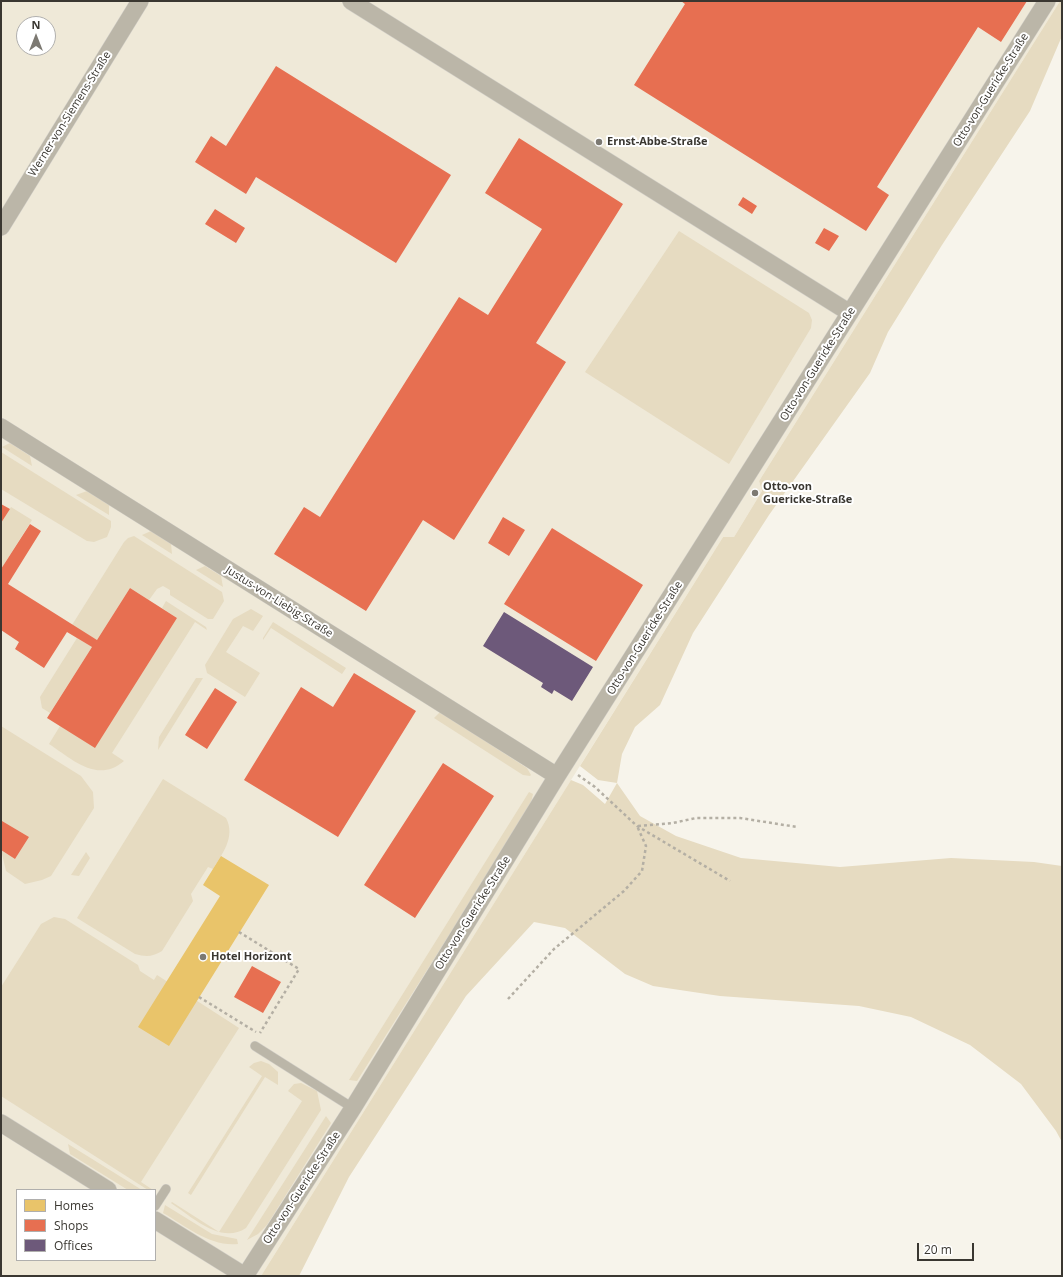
<!DOCTYPE html>
<html>
<head>
<meta charset="utf-8">
<style>
	body { margin:0 }
	#map { position:relative; width:1063px; height:1277px; overflow:hidden; background:#f7f4eb; font-family:"Open Sans",sans-serif }
	canvas { display:block }
	.frame { position:absolute; inset:0; border:2px solid #3a3731; pointer-events:none }
	.legend { position:absolute; left:16px; top:1189px; width:140px; height:72px; box-sizing:border-box; background:#fff; border:1px solid #b0afad; margin:0; padding:5px 7px; list-style:none; font-size:12px; color:#3a3731 }
	.legend li { display:flex; align-items:center; gap:8px; height:20px }
	.legend b { width:20px; border:1px solid #b0afad }
	.north { position:absolute; left:16px; top:16px; width:40px; height:40px; box-sizing:border-box; background:#fff; border:1px solid #b0afad; border-radius:50%; rotate:0deg; font-size:11px; font-weight:700; line-height:16px; text-align:center; color:#3a3731 }
	.north::after { content:''; display:block; margin:auto; width:14px; height:18px; background:#7c7972; clip-path:polygon(50% 0,100% 100%,50% 72%,0 100%) }
	.scale { position:absolute; left:917px; top:1243px; width:57px; height:18px; box-sizing:border-box; border:2px solid #3a3731; border-top:0; padding-left:5px; font-size:12px; line-height:14px; white-space:nowrap; color:#3a3731; -webkit-text-stroke:3px #fff; paint-order:stroke }
</style>
</head>
<body>
<div id="map">
<canvas width="1063" height="1277"></canvas>
<div class="frame"></div>
<ul class="legend">
<li><b style="height:11px;background:#e9c46a"></b>Homes</li>
<li><b style="height:11px;background:#e76f51"></b>Shops</li>
<li><b style="height:11px;background:#6d597a"></b>Offices</li>
</ul>
<div class="north">N</div>
<div class="scale">20 m</div>
</div>
<script>
const ctx = document.querySelector('canvas').getContext('2d');
ctx.lineJoin = 'round';
function fill(path, color) {
  ctx.fillStyle = color;
  ctx.fill(path, 'evenodd');
}
function strokePath(path, color, width, dash) {
  ctx.strokeStyle = color;
  ctx.lineWidth = width;
  ctx.lineCap = dash ? 'butt' : 'round';
  ctx.setLineDash(dash || []);
  ctx.stroke(path);
}
function drawText(font, color, halo, rows, align = 'center') {
  ctx.font = font + ' "Open Sans",sans-serif';
  ctx.lineWidth = 4;
  ctx.setLineDash([]);
  ctx.textBaseline = 'middle';
  ctx.strokeStyle = halo;
  ctx.fillStyle = color;
  for (const [text, x, y, turn = 0] of rows) {
    ctx.save();
    ctx.translate(x, y);
    ctx.rotate((+turn || 0) * Math.PI / 180);
    ctx.textAlign = isNaN(turn) ? turn : align;
    if (halo) ctx.strokeText(text, 0, 0);
    ctx.fillText(text, 0, 0);
    ctx.restore();
  }
}
const built = new Path2D(`
	M1,1H1060L759,481L762,491L734,537H723L261,1276H1ZM24,24H48V48H24ZM17,1190H155V1260H17Z`);
const green = new Path2D(`
	M1060,1H1062V36L1030,111L942,245L888,332L870,373L769,515L693,633L660,705L635,727L622,754L617,783L640,816L676,836L741,858L840,867L951,858L1034,862L1062,866V1142L1056,1131L1021,1084L970,1045L911,1017L859,1006L720,996L653,986L625,974L565,928L534,922L466,996L349,1177L299,1276H261L571,780L583,785L605,804L617,783L598,780L580,766L723,537H734L762,491L759,481Z
	M679,231L809,313L812,320L811,328L729,464L585,372Z
	M10,443L30,456L32,466L2,447Z
	M1,452L111,521V527L107,537L94,542L87,541L1,489Z
	M87,491L109,505V515L76,495Z
	M11,507L32,520L1,569V523Z
	M151,531L171,544L172,554L142,535Z
	M134,536L222,592L224,601L213,619H208L170,595V590L163,586L157,589L149,600L130,588L97,640L72,625L124,542L128,538Z
	M205,566L221,576L223,587L196,570Z
	M166,601L206,627L207,630L195,622L112,753L124,761C97,784 72,759 49,744L60,726L95,747L177,618L162,608Z
	M251,609L263,616L253,631L243,626L226,652L260,673L245,697L207,673L205,665L233,619Z
	M273,622L346,668L342,674L271,628L263,640V638Z
	M77,638L92,647L50,713L42,708L40,697Z
	M196,678H203L158,750L159,737Z
	M440,712L527,768L531,775L530,776L523,775L434,718Z
	M1,726L81,776L93,792L94,808L51,876L42,880L25,884L6,871L1,850L15,859L29,837L2,821L1,822Z
	M163,779L226,818C236,837 222,854 213,869L208,867L191,894L193,901L162,951C152,957 146,957 135,954L77,918Z
	M529,792L533,794L530,807L357,1081L349,1080Z
	M86,852L90,858L79,876L71,875Z
	M54,917L65,919L138,965L140,971L154,980L157,975L239,1028L141,1182L153,1190H148L1,1096V987L41,924Z
	M261,1061L269,1064L278,1072V1085L265,1077L191,1195L188,1193L262,1076L249,1067L254,1063Z
	M301,1083L317,1091L321,1110L246,1228C221,1245 192,1217 171,1203L172,1202L219,1232L302,1101L288,1091L294,1084Z
	M326,1116L331,1123L267,1225L258,1234L247,1240Z
	M68,1144L142,1190H128L70,1154Z
	M165,1205L212,1234L237,1239L238,1244C210,1247 186,1226 163,1213Z`);
const homes = new Path2D(`
	M221,856L269,885L169,1046L138,1027L220,896L203,885Z`);
const shops = new Path2D(`
	M681,1H1027L1001,42L978,27L877,187L889,195L866,231L634,85L685,4Z
	M276,66L451,175L396,263L256,177L246,194L195,162L211,136L226,146Z
	M519,138L623,204L536,343L566,362L454,540L423,520L366,611L274,554L304,507L320,517L459,297L488,315L542,229L485,193Z
	M743,197L757,206L752,214L738,205Z
	M215,209L245,228L236,243L205,224Z
	M824,228L839,236L829,251L815,243Z
	M1,504L10,509L1,523Z
	M503,517L525,530L509,556L488,543Z
	M30,524L41,531L8,584L97,640L130,588L177,618L95,748L47,718L92,647L67,632L44,668L15,649L19,642L1,630V569Z
	M552,528L643,585L596,661L504,604Z
	M354,673L416,711L338,837L244,780L301,687L333,707Z
	M215,688L237,702L207,749L185,735Z
	M443,763L494,796L415,918L364,885Z
	M2,821L29,837L15,859L1,850Z
	M252,966L281,982L263,1013L234,997Z`);
const offices = new Path2D(`
	M504,612L593,667L572,701L554,690L552,694L541,687L543,683L483,646Z`);
const path = new Path2D(`
	M578,775L595,787L637,826L730,881
	M239,932L299,969L260,1033
	M199,997L256,1032
	M508,999L554,949L624,891L642,871L646,846L637,826L673,823L696,818H740L797,827`);
const lane = new Path2D(`
	M255,1046L353,1108
	M155,1206L166,1189`);
const street = new Path2D(`
	M351,1L850,313
	M1,227L140,1
	M1,427L557,776
	M1,1123L108,1190
	M155,1220L245,1276
	M245,1276L353,1108L557,776L1047,1`);
const markers = [
	[599,142,4,"#7c7972"],
	[755,493,4,"#7c7972"],
	[203,957,4,"#7c7972"]
];
const streetNames = [
	["Otto-von-Guericke-Straße",991,90,-58],
	["Werner-von-Siemens-Straße",70,114,-58],
	["Otto-von-Guericke-Straße",818,364,-58],
	["Justus-von-Liebig-Straße",279,602,32],
	["Otto-von-Guericke-Straße",645,638,-58],
	["Otto-von-Guericke-Straße",473,913,-58],
	["Otto-von-Guericke-Straße",302,1188,-57]
];
const poiNames = [
	["Ernst-Abbe-Straße",607,142],
	["Otto-von",763,487],
	["Guericke-Straße",763,500],
	["Hotel Horizont",211,957]
];
fill(built, '#efe9d8');
fill(green, '#e6dbc1');
fill(homes, '#e9c46a');
fill(shops, '#e76f51');
fill(offices, '#6d597a');
strokePath(lane, '#d4d1ca', 10);
strokePath(street, '#d4d1ca', 18);
strokePath(path, '#b4afa4', 2.5, [3, 3]);
strokePath(lane, '#bbb6a8', 9);
strokePath(street, '#bbb6a8', 17);
for (const [x, y, r, color] of markers) {
  const dot = new Path2D();
  dot.arc(x, y, r, 0, 2 * Math.PI);
  ctx.fillStyle = color;
  ctx.fill(dot);
  strokePath(dot, '#fff', 1.5);
}
drawText('11px', '#3a3731', '#fff', streetNames);
drawText('bold 11px', '#3a3731', '#fff', poiNames, 'left');
</script>
</body>
</html>
